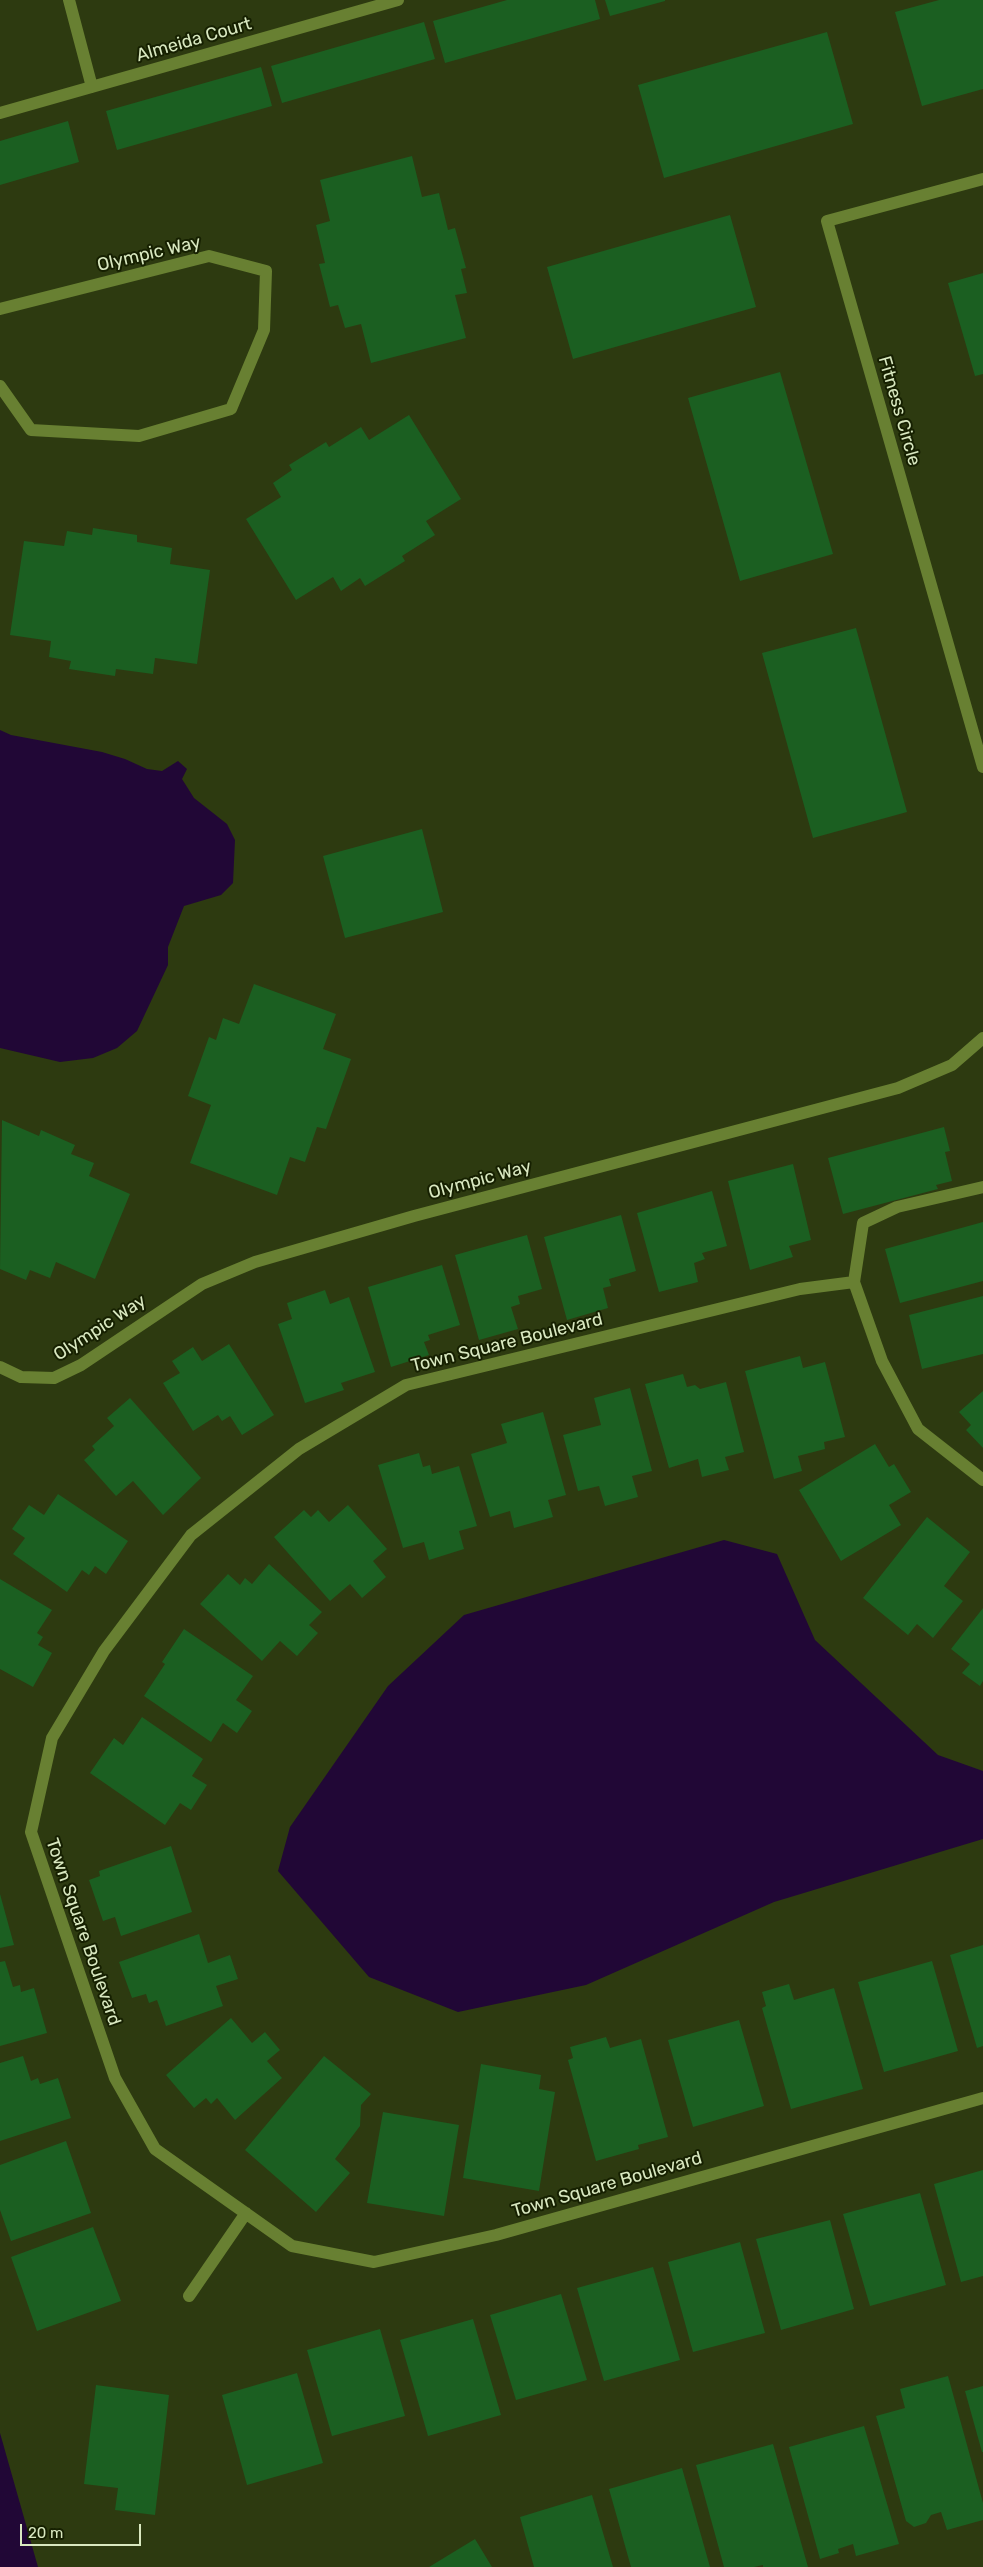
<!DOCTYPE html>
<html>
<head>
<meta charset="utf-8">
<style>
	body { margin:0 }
	#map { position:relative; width:983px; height:2567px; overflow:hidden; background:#2d3a10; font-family:Rubik,sans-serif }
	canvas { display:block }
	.scale { position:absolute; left:20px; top:2524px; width:121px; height:22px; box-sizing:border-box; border:2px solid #d9e8c0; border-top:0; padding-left:6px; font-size:15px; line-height:18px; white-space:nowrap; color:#d9e8c0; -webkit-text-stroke:4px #162001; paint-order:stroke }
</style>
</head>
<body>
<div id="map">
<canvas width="983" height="2567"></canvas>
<div class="scale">20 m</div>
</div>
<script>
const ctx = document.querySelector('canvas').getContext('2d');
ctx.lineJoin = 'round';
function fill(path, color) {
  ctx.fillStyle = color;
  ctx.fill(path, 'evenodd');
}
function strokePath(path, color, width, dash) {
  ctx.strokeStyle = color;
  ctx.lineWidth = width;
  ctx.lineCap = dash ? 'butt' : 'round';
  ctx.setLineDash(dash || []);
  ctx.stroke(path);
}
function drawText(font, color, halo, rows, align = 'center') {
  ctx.font = font + ' Rubik,sans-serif';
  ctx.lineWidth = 4;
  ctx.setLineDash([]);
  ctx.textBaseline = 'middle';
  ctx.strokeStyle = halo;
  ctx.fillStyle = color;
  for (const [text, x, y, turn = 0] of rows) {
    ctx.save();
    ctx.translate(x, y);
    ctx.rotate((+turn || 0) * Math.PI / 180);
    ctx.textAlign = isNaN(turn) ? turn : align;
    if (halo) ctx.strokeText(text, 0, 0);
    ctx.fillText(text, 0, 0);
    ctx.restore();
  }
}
const water = new Path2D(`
	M0,730L11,735L102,752L125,759L147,769L162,771L178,761L187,769L182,779L194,798L227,824L235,840L233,883L221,895L184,906L168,947V965L137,1031L117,1048L93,1058L60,1062L0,1048Z
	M724,1540L777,1554L815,1640L938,1755L983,1771V1839L774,1902L586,1985L458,2012L369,1977L278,1871L290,1827L388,1686L464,1615Z
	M0,2433L38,2567H0Z`);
const building = new Path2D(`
	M507,0H595L600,19L445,63L433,21Z
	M605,0H665V1L610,16Z
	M939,0H983V89L922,106L895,12Z
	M424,22L435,59L282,103L271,66Z
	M827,32L853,124L664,178L638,85Z
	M261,67L272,106L117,150L106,111Z
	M68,121L79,162L0,185V141Z
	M412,156L422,197L439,193L448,230L455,228L466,268L461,269L467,293L455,295L466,338L371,363L361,324L345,328L338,305L330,307L319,264L325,263L316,225L330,221L320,180Z
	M730,215L756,307L573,359L547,267Z
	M983,273V374L975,376L948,283Z
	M780,372L833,554L740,581L688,398Z
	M409,415L461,499L426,521L435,535L402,556L405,561L365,586L360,578L341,591L333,577L296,600L246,519L281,497L273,483L292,470L289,465L326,442L329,447L361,427L369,440Z
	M93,528L137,535V542L172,548L170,564L210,570L197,664L155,658L153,674L116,669L115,676L69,669L71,661L49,657L51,641L10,635L24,541L64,546L67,531L92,535Z
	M856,628L907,812L813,838L762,653Z
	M422,829L443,912L345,938L323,856Z
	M254,984L336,1014L323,1049L351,1059L326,1129L317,1127L305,1162L290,1157L277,1195L190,1163L211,1105L188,1096L209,1037L216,1040L223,1018L239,1024Z
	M2,1120L39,1136L41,1130L75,1145L71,1154L94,1163L89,1176L130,1194L95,1279L56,1262L50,1278L30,1270L26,1280L0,1269Z
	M944,1127L950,1151L945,1152L952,1181L936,1185L938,1189L843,1214L828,1158Z
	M793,1164L811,1240L789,1246L793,1257L750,1270L728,1181Z
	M712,1191L727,1246L702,1253L705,1259L694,1263L698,1282L659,1292L637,1213Z
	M621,1215L636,1271L609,1279L611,1286L603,1288L608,1308L567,1320L544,1237Z
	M983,1222V1281L900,1303L885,1249Z
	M527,1235L542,1289L518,1296L520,1304L511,1307L518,1329L479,1340L455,1255Z
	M442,1265L460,1325L428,1335L430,1340L424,1342L429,1355L391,1367L368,1287Z
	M325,1290L330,1304L349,1297L375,1372L341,1383L344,1390L305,1403L278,1324L292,1319L287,1303Z
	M983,1296V1354L922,1369L909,1315Z
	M229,1344L274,1415L242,1435L230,1416L222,1421L218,1415L193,1431L163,1383L180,1373L172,1361L193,1347L202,1361Z
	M800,1356L803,1368L825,1362L845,1437L824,1442L825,1449L798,1456L802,1471L774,1479L745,1371Z
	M683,1374L687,1387L695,1385L700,1389L726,1382L744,1452L725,1457L729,1470L702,1477L698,1459L669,1468L645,1384Z
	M630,1388L652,1471L632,1476L638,1497L605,1506L599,1486L578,1491L563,1435L601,1425L594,1398Z
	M983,1391V1448L966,1430L971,1425L959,1412Z
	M130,1398L201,1478L163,1515L133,1481L116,1496L84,1460L95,1450L92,1446L114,1426L107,1418Z
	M543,1412L566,1495L548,1500L553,1517L514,1528L510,1511L490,1517L471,1454L507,1443L501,1424Z
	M875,1444L889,1467L894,1464L911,1492L889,1505L901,1525L841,1561L799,1490Z
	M419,1453L423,1467L430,1465L432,1474L459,1466L477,1526L459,1531L464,1549L429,1560L424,1542L403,1548L378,1465Z
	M58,1494L128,1541L106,1574L95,1566L89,1575L82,1570L67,1592L13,1554L25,1538L12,1529L29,1505L44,1515Z
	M348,1505L387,1549L373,1561L386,1577L362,1598L350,1584L330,1601L274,1537L304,1510L311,1517L318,1510L329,1522Z
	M927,1517L970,1552L944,1586L963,1601L933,1638L917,1624L908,1635L863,1598Z
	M269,1564L322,1612L309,1625L318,1633L297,1656L280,1641L262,1661L200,1604L228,1574L240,1585L245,1578L252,1584Z
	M0,1579L52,1610L37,1633L43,1637L38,1645L52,1653L33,1687L0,1669Z
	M983,1608V1681L980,1686L962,1673L970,1664L951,1649Z
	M184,1629L253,1676L236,1700L252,1711L237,1733L223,1723L211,1742L144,1696L165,1664L162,1662Z
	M142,1717L203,1759L192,1776L207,1785L191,1810L180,1803L165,1825L90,1773L114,1738L123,1745Z
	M171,1846L192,1912L121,1936L115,1917L103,1921L89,1880L100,1876L99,1871Z
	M0,1894L14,1945L0,1948Z
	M199,1934L208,1963L230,1955L238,1979L216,1986L223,2006L166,2026L157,2000L149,2003L146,1994L132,1998L119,1962Z
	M983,1945V2046L977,2048L950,1955Z
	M5,1961L13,1987L20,1985L21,1992L34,1988L47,2033L0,2046V1962Z
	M932,1961L958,2051L884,2072L858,1982Z
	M789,1984L794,2000L834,1988L863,2089L791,2109L762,2008L766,2006L762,1992Z
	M231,2018L252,2043L265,2032L280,2050L267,2061L282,2078L235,2120L217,2098L211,2104L206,2098L194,2108L166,2075Z
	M739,2020L764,2106L693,2127L668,2040Z
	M606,2037L610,2048L641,2039L668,2137L638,2145L639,2149L596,2161L568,2060L573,2058L570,2047Z
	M23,2056L31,2081L38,2078L40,2084L58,2078L71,2118L0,2141V2063Z
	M324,2056L371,2094L361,2105L360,2126L335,2159L350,2173L316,2212L245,2150Z
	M481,2064L541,2075L539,2089L555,2092L539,2191L463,2178Z
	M383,2112L459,2125L444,2216L367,2203Z
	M66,2141L91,2213L11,2241L0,2210V2165Z
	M983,2170V2276L961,2282L934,2184Z
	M920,2193L946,2285L870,2306L843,2214Z
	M830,2220L854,2309L781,2330L756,2239Z
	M93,2227L121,2301L37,2331L11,2257Z
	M740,2242L765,2333L693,2352L668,2262Z
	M653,2267L680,2360L604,2381L577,2288Z
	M561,2294L587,2380L516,2400L490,2315Z
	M473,2319L501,2415L428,2436L400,2340Z
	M380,2329L405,2416L332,2436L307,2350Z
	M297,2373L323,2463L247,2485L222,2395Z
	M948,2376L983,2503V2520L947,2530L941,2512L931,2515L926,2523L914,2527L906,2521L876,2416L905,2408L900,2389Z
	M96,2385L169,2395L155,2515L115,2510L118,2488L84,2484Z
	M983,2386V2452H982L965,2391Z
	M864,2426L899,2544L856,2556L853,2544L838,2549L839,2553L820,2559L789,2447Z
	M773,2444L808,2567H763V2565L754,2567H724L696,2465Z
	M682,2468L710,2567H631L609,2489Z
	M592,2495L613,2567H534L520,2517Z
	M475,2539L492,2567H429Z`);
const minor = new Path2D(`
	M69,0L92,87
	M0,113L398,0
	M983,179L827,221L983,767
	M0,309L209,256L266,271L264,330L231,409L139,436L31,430L0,386
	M854,1282L863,1223L897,1207L983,1187
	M0,1367L21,1377L54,1378L81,1365L202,1284L255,1262L414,1216L898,1088L952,1065L983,1038
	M983,1480L918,1429L882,1361L854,1282L800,1289L406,1385L299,1449L191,1535L104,1651L52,1738L31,1832L115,2078L155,2149L292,2246L374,2262L496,2235L983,2098
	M189,2296L246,2213`);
const streetNames = [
	["Almeida Court",194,40,-16],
	["Olympic Way",149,254,-13],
	["Fitness Circle",899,411,74],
	["Olympic Way",480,1180,-15],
	["Olympic Way",100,1328,-33],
	["Town Square Boulevard",507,1343,-14],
	["Town Square Boulevard",83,1932,71],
	["Town Square Boulevard",607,2185,-16]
];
fill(water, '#210736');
fill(building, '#1b5f21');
strokePath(minor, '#688032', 12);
drawText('18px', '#d9e8c0', '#162001', streetNames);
</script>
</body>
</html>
